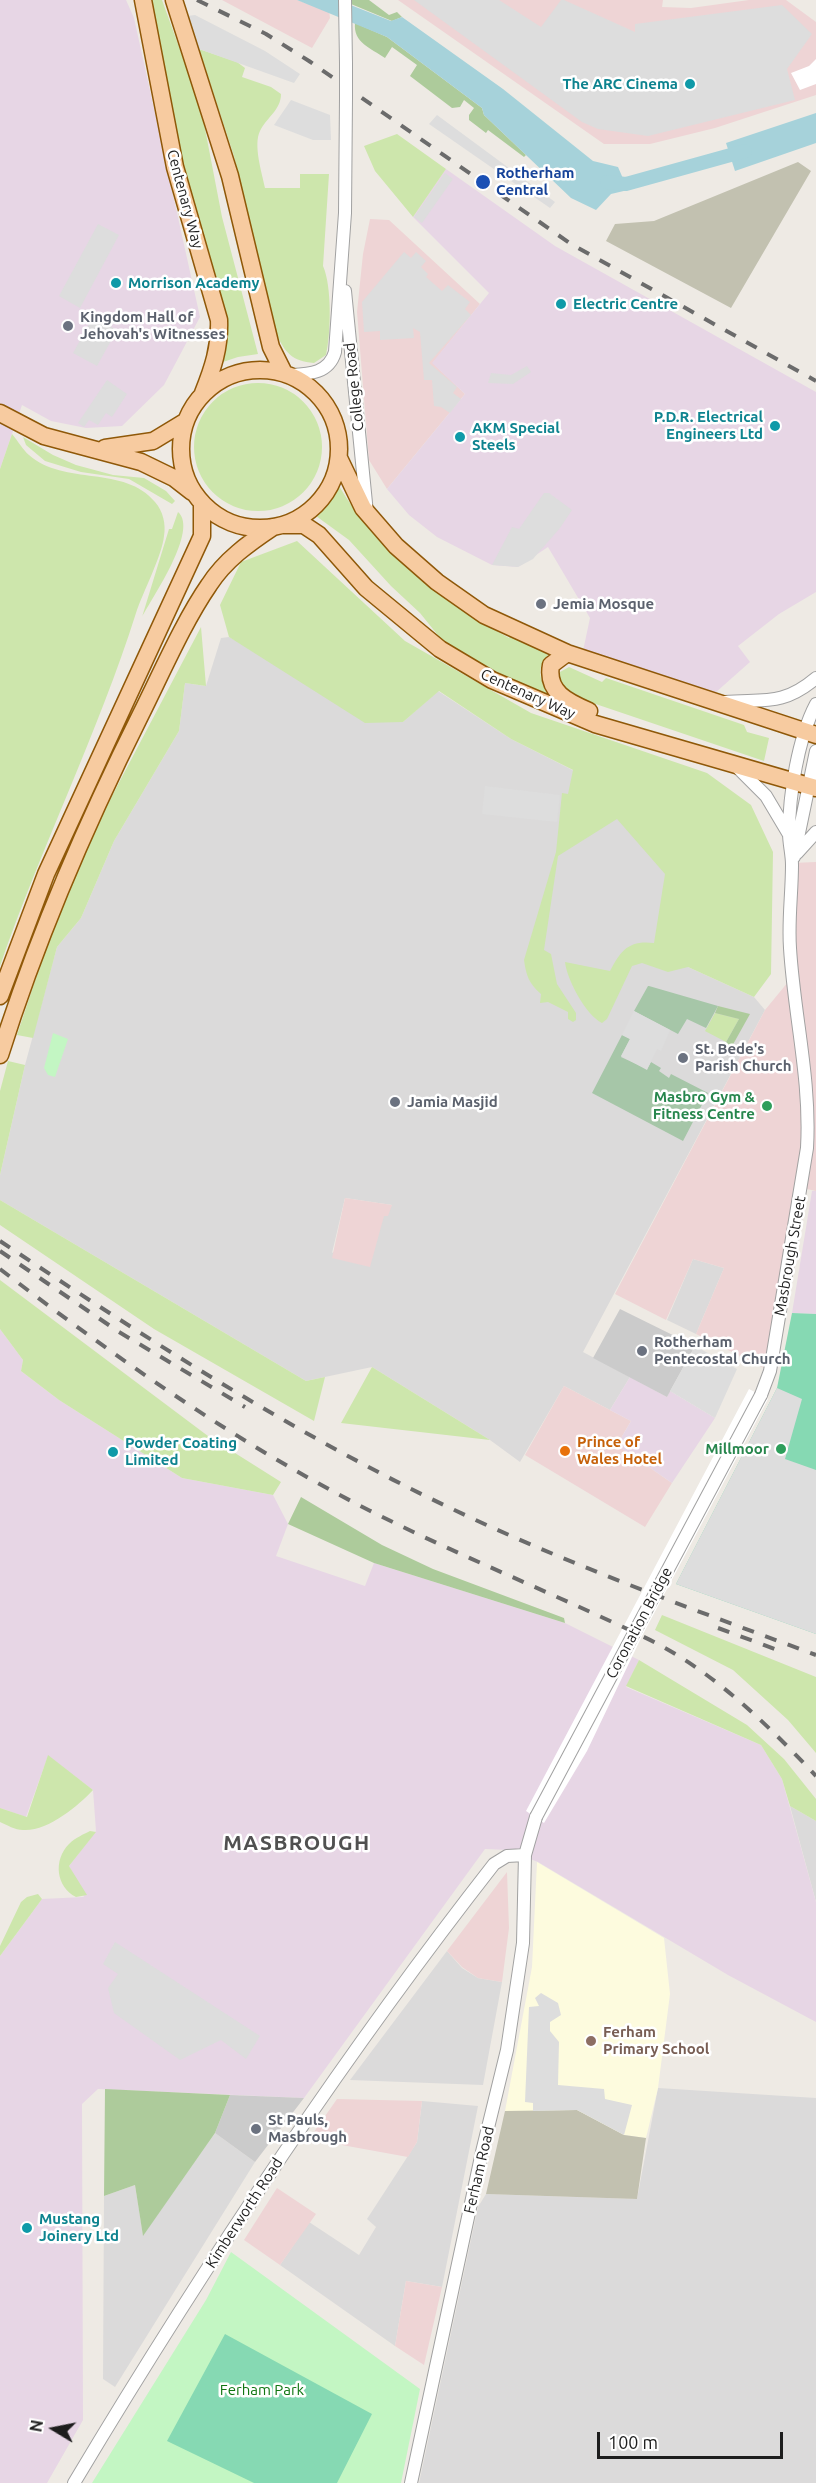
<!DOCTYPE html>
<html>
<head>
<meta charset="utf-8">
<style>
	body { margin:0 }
	#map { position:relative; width:816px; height:2483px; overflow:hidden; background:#eeeae4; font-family:Ubuntu,sans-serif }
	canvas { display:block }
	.north { position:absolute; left:24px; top:2399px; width:60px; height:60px; -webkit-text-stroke:4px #fff; paint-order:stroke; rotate:280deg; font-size:16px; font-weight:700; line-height:24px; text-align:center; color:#1d1d1d }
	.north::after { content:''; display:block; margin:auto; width:21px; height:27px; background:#1d1d1d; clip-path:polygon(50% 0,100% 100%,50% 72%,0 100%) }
	.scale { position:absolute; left:597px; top:2432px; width:186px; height:27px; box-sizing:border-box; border:3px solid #1d1d1d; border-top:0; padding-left:8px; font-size:18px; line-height:21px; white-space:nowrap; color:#1d1d1d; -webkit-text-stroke:4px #fff; paint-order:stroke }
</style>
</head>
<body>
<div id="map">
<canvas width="816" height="2483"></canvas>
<div class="north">N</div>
<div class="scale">100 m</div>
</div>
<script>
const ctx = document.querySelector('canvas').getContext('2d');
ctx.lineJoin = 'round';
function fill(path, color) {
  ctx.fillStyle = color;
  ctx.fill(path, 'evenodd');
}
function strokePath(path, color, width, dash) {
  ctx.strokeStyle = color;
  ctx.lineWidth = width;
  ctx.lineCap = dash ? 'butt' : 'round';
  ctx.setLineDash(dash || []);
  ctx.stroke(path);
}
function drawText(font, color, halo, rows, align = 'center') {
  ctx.font = font + ' Ubuntu,sans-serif';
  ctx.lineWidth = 5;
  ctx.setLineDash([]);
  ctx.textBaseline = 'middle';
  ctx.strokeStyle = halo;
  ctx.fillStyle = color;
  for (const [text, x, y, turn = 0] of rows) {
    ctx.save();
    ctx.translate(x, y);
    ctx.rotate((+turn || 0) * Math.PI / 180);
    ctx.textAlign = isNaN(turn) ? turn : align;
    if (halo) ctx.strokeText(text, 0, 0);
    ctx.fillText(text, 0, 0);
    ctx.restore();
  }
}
const residential = new Path2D(`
	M229,637L403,722L438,691L511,739L691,830L688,967L754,997L765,1010L583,1352L630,1377L610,1410L564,1386L520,1462L490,1440L372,1367L306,1381L0,1200V1175L25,1065L57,947L81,918L114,841L179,731L185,683L206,686L221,638ZM345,1198L392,1205L384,1215L332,1253Z
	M693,1259L724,1268L696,1334L667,1320Z
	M790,1806L816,1821V1902Z
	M447,1951L462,1968L478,1978L502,1982L483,2085L350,2080Z
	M658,2088L816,2098V2483H419L478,2207L486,2194L637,2199Z
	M422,2101L478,2106L442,2287L406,2281L395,2346L280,2265L309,2222L359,2255L376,2227L367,2219L417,2142Z
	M215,2133L255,2162L115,2387L103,2379L104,2196L135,2185L143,2235Z`);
const commercial = new Path2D(`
	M222,0H297L329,11L330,18L312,48Z
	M398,0H663L662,7L691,8L749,0H786L816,22V95L715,128L650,144H604Z
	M370,219L389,220L480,304L433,363L465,394L387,489L369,460L357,312L363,254Z
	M816,862V1191L802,1188L770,1371L696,1334L724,1268L693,1259L666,1320L615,1294L765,1010L793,976L792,863Z
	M345,1198L392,1205L388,1216H384L370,1267L332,1258Z
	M564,1386L631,1421L617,1445L672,1483L645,1527L525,1455Z
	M507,1872L509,1928L502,1982L478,1978L462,1967L447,1951Z
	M337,2099L422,2101L417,2142L408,2157L309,2139Z
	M277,2188L316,2214L280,2265L244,2240Z
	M406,2281L442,2287L424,2365L395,2346Z`);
const industrial = new Path2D(`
	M0,0H126L134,18L200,317L164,385L122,426L86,428L51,421L22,405L0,469Z
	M446,169L555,246L816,392V592L779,614L738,646L750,662L715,693L583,651L590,618L548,547L518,567L492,565L437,537L409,515L387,489L465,394L432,363L489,293L413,217Z
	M812,1191H816V1314L792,1313Z
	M0,1329L23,1360L21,1371L59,1400L182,1478L273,1495L288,1524L276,1556L365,1586L374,1563L565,1623L639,1660L626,1687L761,1745L782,1779L816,1902V2022L728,1975L538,1862L508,1850L485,1849L304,2098L98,2089L82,2104L83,2420L47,2483H0V1956L42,1899L84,1897L69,1866L96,1831L93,1790L48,1756L26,1817L0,1808Z
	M630,1377L667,1397L670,1391L715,1418L672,1483L617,1445L631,1421L610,1410Z`);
const education = new Path2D(`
	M537,1862L664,1938L670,1994L658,2088L646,2138L624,2135L533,2111H505L532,1967Z`);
const religious = new Path2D(`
	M620,1309L695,1346L667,1397L593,1358Z
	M230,2095L304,2098L255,2162L215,2133Z`);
const construction = new Path2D(`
	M798,162L811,171L731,308L606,241L615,224L654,221Z
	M577,2110L624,2135L646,2138L637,2199L486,2194L505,2111Z`);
const grass = new Path2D(`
	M151,0H162L201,108L222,217L258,354L238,357L220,363Z
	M199,49L237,62L245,68L242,77L271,87L281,94C281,110 267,117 260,131C253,145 262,173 265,188H300V174H329L323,266C332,286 331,333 326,355L314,363C292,361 285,353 276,333L234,156Z
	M397,134L446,169L413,217L375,171L364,146Z
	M194 447a64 64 0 1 1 128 0a64 64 0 1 1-128 0Z
	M12,434C18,441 23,450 29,455C64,486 125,465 155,502C163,511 166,524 164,536C162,556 143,592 136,613C98,733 41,847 0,966V469Z
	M23,437L53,455L76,465L113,475L144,478L166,491L175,501L172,504L129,479L81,472L45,461L26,445Z
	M339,486C378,552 443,601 509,638L510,636L549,654C535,668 540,680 549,696L503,675L445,644L420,613L391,586L349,540L316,516L330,502Z
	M178,512C199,530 152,598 142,617L169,529H172Z
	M297,541L405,641L531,713L707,773L751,805L773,852L771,974L754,997L688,967L668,972L642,963L632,966L607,1019L602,1023C586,1015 567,980 565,962L610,971C621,950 629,940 654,943L665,874L617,819L558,856L544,950L551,954L557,984L576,1013V1020L573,1022L568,1019V1012L548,1002L540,1003L541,994C529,984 526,975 524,960L556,852L562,793L568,794L573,770L511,739L439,691L403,722L365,723L229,637L220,605L241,562Z
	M201,627L206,686L185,683L179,731L114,841L81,918L57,947L33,1038L17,1035L53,927L103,813Z
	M569,667L602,682L606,678L744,725L747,732L769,738L764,761L575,697C567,690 557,684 560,672Z
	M715,1013L739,1019L726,1042L705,1031Z
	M8,1061L25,1065L0,1175V1091Z
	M0,1200L306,1381L325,1377L314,1421L154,1329L0,1225Z
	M0,1280L208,1436L281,1482L273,1495L182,1478L59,1400L21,1371L23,1360L0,1329Z
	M372,1367L490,1440L341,1423Z
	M662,1615L816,1677V1753L788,1720L733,1670L655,1630Z
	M639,1660L747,1725L784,1759L816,1799V1821L790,1806L782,1779L761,1745L626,1686Z
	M48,1755L93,1790C78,1806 47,1832 23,1830C15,1830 7,1825 0,1822V1808L27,1817Z
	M90,1831L96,1832L69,1866L87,1895L76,1897C56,1887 53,1860 69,1844C75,1838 84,1834 90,1831Z
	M38,1894L42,1899L0,1956V1946L21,1902L27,1897Z`);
const forest = new Path2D(`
	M351,0H369L389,15L397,12L402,17L392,21L351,4Z
	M355,23L387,37L482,108L484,115L526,155L524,157L488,130L486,133L469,120V115L474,108L464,100L460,107L452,108L410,76L417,65L392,47L385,58C371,48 353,43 355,23Z
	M718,1006L750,1014L731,1048L725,1044L739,1019L715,1013Z
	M301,1497L382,1545L433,1569L564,1618L565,1623L374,1563L288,1524Z
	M105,2089L230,2095L215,2133L143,2236L135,2185L104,2196Z`);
const cemetery = new Path2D(`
	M648,986H649L718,1006L706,1028L687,1019L678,1034L634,1011Z
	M622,1035L630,1039L621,1057L647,1069L651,1062L661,1068L659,1071L669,1078L671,1074L708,1093L683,1141L592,1093Z`);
const park = new Path2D(`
	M53,1033L68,1039L55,1077L48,1075L44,1068Z
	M231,2252L420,2389L401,2483H92L206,2300Z`);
const pitch = new Path2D(`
	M792,1313L816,1314V1634L676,1584L777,1388Z
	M225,2334L372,2414L337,2483H254L167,2441Z`);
const parking = new Path2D(`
	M414,0H499L541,27L561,0H564L635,32V24L782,5L812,34L787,69L795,100L648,136L598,129L582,122Z
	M195,15L265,51L300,74L294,83L199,49L187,16Z
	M291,100L330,115L331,140H313L274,125Z
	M437,115L555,202L550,208L429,124Z
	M445,173L453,179L422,223L414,217Z
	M98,224L119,235L80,308L59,296Z
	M404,252L411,258L416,252L426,261L421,267L428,274L426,277L442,291L448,285L470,302L465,309L471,315L429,363L457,387L453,393L461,399L450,413L441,407L434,406L432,380H424L420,332L413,328L414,338L380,340V331L364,332L362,302Z
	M93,317L117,330L97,366L73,353Z
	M527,366L531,372L513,384L488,383L491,373L511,375Z
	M107,380L127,394L112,417L106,413L98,425L89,420L84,427L78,423Z
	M544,493H549L572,510L560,528L533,559L518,567L492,565L512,527L519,529Z
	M485,786L560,795L557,822L482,814Z
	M634,1011L670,1030L661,1051L657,1049L647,1070L621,1056L630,1039L622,1035Z
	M695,1346L737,1369L715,1418L670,1391Z
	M777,1388L802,1399L785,1459L816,1470V1634L676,1584Z
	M115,1942L260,2036L246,2059L221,2040L180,2060L114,2013L108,1988L118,1974L103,1964Z
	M541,1993L558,2003L561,2015L550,2022V2031L559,2042L558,2085L604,2089L605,2099L632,2105L624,2135L577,2110L533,2111V2103L525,2102L529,2007L539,2006L535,1998Z`);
const water = new Path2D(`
	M297,0H338L391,21L402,17L503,89L593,161L618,167L628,190L611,194L596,210L571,198L484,115L482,108L387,37Z
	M816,113V143L735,171L726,143Z`);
const pier = new Path2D(`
	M816,59V84L800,90L791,73L809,66Z
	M749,1389L768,1399L642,1636L587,1751L544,1823L526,1811Z`);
const canal = new Path2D(`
	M607,182L626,184L745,151`);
const tertiary = new Path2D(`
	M345,0L346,63
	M345,291L367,513
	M291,375C310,374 329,373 335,352L345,213L346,98
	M725,702C764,699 783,706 816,678
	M737,767L766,796L788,833
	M797,853L816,832
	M794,857L816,751
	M761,1395L770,1371L807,1148C811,1080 794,1015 790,948C788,920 792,893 792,865C792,854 789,844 789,833C789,795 798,738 816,704
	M74,2483C202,2269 340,2061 494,1864L507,1856L525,1855
	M411,2483L482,2152L507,2050L523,1943L525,1855L536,1817`);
const primary = new Path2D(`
	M143,0L175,167L219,320C220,347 213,368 203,393
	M174,0L230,176L271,347L284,373
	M181 449a79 79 0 1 1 158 0a79 79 0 1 1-158 0Z
	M0,413L44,436L141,462L174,478L192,492
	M105,448L153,441L186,421
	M339,458L363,508L396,546L437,582L484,615L567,653L816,735
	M284,525H304L319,535L366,588L440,649L492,680L595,724L816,788
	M567,653L551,665C546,692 568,702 589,711
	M0,996L46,874L202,536V504
	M0,1055C37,937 86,824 141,714C161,674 184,621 209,585C225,560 249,543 273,527`);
const rail = new Path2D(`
	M197,0L266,34L309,61L571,244L816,381
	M0,1241C144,1337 291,1432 448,1507C567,1564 692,1609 816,1655
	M0,1251L119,1332L245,1407
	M0,1269C111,1354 228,1437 353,1502C447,1551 546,1590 642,1636C710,1668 765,1722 816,1776
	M718,1628L783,1652`);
const tertiaryBridge = new Path2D(`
	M346,98V63
	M536,1817L761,1395`);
const markers = [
	[690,84,6,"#0f9aa8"],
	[483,182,8,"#1a4fb4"],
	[116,283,6,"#0f9aa8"],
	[561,304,6,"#0f9aa8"],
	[68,326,6,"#6b7280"],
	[775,426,6,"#0f9aa8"],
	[460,437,6,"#0f9aa8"],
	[541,604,6,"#6b7280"],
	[683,1058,6,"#6b7280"],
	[395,1102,6,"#6b7280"],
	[767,1106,6,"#2e9e5b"],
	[642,1351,6,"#6b7280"],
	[781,1449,6,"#2e9e5b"],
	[565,1451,6,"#e8710a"],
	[113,1452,6,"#0f9aa8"],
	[591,2041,6,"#8d6e63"],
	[256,2129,6,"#6b7280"],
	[27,2228,6,"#0f9aa8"]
];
const cultureNames = [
	["The ARC Cinema",678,84,"right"],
	["Morrison Academy",128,283],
	["Electric Centre",573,304],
	["P.D.R. Electrical",763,417,"right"],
	["Engineers Ltd",763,434,"right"],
	["AKM Special",472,428],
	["Steels",472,445],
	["Powder Coating",125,1443],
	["Limited",125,1460],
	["Mustang",39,2219],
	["Joinery Ltd",39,2236]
];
const transitNames = [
	["Rotherham",496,173],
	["Central",496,190]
];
const streetNames = [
	["Centenary Way",185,199,75],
	["College Road",354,387,-96],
	["Centenary Way",528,694,24],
	["Masbrough Street",790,1256,-80],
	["Coronation Bridge",639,1623,-62],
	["Ferham Road",479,2170,-77],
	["Kimberworth Road",244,2213,-57]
];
const worshipNames = [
	["Kingdom Hall of",80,317],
	["Jehovah's Witnesses",80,334],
	["Jemia Mosque",553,604],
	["St. Bede's",695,1049],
	["Parish Church",695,1066],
	["Jamia Masjid",407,1102],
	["Rotherham",654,1342],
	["Pentecostal Church",654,1359],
	["St Pauls,",268,2120],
	["Masbrough",268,2137]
];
const leisureNames = [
	["Masbro Gym &",755,1097],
	["Fitness Centre",755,1114],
	["Millmoor",769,1449]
];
const foodNames = [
	["Prince of",577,1442],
	["Wales Hotel",577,1459]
];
const educationNames = [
	["Ferham",603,2032],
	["Primary School",603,2049]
];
const parkNames = [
	["Ferham Park",262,2390]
];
const districtNames = [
	["MASBROUGH",297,1843]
];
fill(residential, '#dbdada');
fill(commercial, '#eed4d5');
fill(industrial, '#e7d6e5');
fill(education, '#fdfbde');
fill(religious, '#cbcbcb');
fill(construction, '#c2c1b0');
fill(grass, '#cde6ac');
fill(forest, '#adcb9b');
fill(cemetery, '#a6c6a8');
fill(park, '#c3f6c3');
fill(pitch, '#86d9b3');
fill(parking, '#ddd');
fill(water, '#a6d2da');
fill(pier, '#fff');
strokePath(canal, '#a6d2da', 14);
strokePath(tertiary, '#a1a1a1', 14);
strokePath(primary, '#8f5808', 19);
strokePath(tertiary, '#fff', 12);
strokePath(primary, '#f7cba0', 16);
strokePath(rail, '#6b6b6b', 4, [12, 12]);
strokePath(tertiaryBridge, '#a1a1a1', 14, []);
strokePath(tertiaryBridge, '#fff', 12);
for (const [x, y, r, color] of markers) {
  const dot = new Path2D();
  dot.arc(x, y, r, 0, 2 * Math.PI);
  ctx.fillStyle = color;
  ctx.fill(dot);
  strokePath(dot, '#fff', 2);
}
drawText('bold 15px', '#0d838f', '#fff', cultureNames, 'left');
drawText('bold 15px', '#164399', '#fff', transitNames, 'left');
drawText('15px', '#1d1d1d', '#fff', streetNames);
drawText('bold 15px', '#5b616d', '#fff', worshipNames, 'left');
drawText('bold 15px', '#27864d', '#fff', leisureNames, 'right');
drawText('bold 15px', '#c56008', '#fff', foodNames, 'left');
drawText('bold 15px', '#785e54', '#fff', educationNames, 'left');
drawText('15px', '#117612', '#fff', parkNames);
ctx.letterSpacing = '1.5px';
drawText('bold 21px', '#505050', '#fff', districtNames);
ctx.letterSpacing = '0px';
</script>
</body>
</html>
